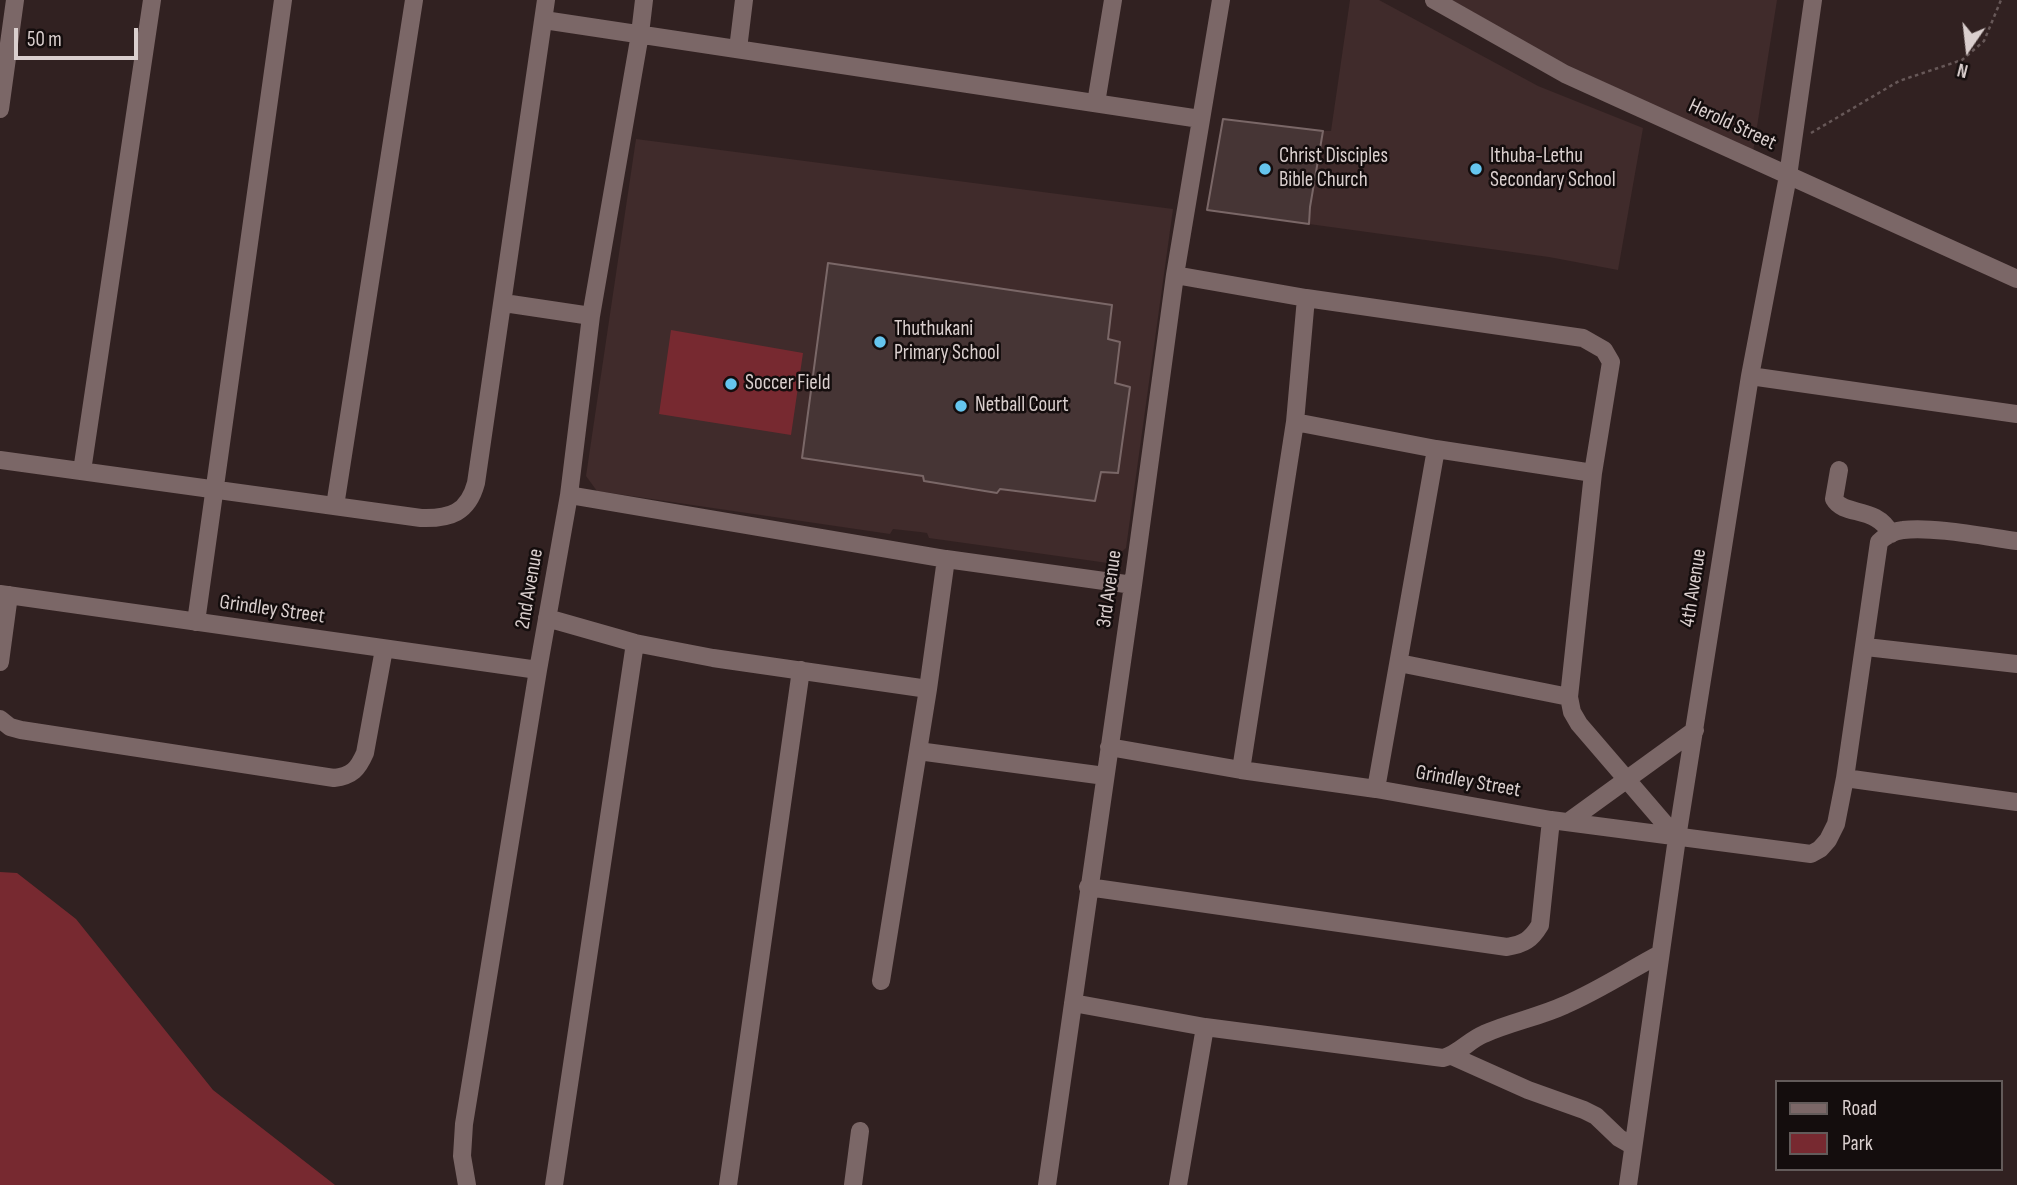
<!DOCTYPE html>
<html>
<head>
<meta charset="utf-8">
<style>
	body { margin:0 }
	#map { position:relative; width:2017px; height:1185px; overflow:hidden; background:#312121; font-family:"Sofia Sans Condensed",sans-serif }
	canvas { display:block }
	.legend { position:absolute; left:1775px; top:1080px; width:228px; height:91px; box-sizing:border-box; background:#140d0d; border:2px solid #635b5a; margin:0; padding:9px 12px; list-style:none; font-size:21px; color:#dacfce }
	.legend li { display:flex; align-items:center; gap:14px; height:35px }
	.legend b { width:35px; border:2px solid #635b5a }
	.north { position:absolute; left:1933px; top:14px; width:70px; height:70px; -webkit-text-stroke:5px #140d0d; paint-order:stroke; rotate:194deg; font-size:19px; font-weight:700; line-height:28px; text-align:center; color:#dacfce }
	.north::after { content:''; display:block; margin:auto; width:24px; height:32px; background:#dacfce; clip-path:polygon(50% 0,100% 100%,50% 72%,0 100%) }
	.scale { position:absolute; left:14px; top:28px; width:124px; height:32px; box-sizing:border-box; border:4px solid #dacfce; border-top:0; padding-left:9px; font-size:21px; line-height:24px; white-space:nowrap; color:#dacfce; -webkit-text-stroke:5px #140d0d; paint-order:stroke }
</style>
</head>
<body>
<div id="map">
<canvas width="2017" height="1185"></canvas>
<ul class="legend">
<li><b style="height:9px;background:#7b6767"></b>Road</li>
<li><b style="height:19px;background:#772930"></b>Park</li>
</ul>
<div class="north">N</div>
<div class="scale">50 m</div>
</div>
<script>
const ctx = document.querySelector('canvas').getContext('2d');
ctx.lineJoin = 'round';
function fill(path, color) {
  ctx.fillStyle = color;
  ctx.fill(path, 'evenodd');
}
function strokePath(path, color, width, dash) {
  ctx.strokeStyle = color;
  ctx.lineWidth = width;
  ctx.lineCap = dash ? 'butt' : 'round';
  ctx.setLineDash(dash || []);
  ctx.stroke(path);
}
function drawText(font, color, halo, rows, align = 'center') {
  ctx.font = font + ' "Sofia Sans Condensed",sans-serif';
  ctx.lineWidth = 5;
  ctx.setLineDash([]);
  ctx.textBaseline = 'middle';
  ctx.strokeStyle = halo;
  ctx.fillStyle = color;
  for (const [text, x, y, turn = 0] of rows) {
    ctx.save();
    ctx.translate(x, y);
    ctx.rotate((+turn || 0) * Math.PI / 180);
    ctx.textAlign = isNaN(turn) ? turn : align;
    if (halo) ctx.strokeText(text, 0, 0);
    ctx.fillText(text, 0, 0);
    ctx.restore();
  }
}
const built = new Path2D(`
	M1350,0H1379L1538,86L1643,128L1618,270L1549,257L1309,224L1310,207L1323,131H1331Z
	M1452,0H1777L1753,152L1544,54Z
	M636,139L1173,209L1126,548L1108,563L929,538L927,533L920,532L893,529L890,534L597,491L586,476Z`);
const green = new Path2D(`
	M671,330L803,353L791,435L659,414Z
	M0,872L17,873L76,919L213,1090L335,1185H0Z`);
const building = new Path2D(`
	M1223,119L1323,131L1310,207L1309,224L1207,210Z
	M828,263L1112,305L1108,339L1120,342L1115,383L1130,387L1118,473L1101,472L1095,501L1000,489L997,493L924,481L923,476L802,458Z`);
const path = new Path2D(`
	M1811,133L1899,81L1962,60L1984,41L2001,0`);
const minor = new Path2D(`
	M1434,0L1565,74L2017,279
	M544,20L1200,119
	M738,49L744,0
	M1096,103L1113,0
	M0,109L15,0
	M1175,275L1306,298L1583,338L1604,350L1611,362L1593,473L1569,697L1572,712L1579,724L1677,838
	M504,303L591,316
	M1750,376L2017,414
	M1295,422L1436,449L1593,473
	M0,460L421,518C450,519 468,513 476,483L546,0
	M1839,470L1834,499C1844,517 1876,505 1891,534
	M82,471L152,0
	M569,495L946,559L1133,585
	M335,506L414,0
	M0,594L538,670
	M547,618L635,643L713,658L928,689
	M196,622L283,0
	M1866,647L2017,664
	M0,662L9,595
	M1399,663L1569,697
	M0,719L10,727L21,730L334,778C352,776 358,769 365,753L384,649
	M1109,747L1241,770L1376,789L1551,820L1811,854L1820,849L1828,840L1836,824L1845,778L1879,542C1885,536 1894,531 1903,530C1932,526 1987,537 2017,541
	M918,751L1105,776
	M1241,770L1295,422L1306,298
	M1845,778L2017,802
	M1376,789L1436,449
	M1568,822L1695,730
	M1088,887L1507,947C1524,944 1531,940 1540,925L1551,820
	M881,981L928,689L946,559
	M1073,1003L1205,1027L1443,1058C1459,1054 1469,1040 1484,1034C1511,1022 1539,1017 1565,1005C1598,991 1628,971 1660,954
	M1452,1056L1528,1090L1584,1110L1596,1116L1619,1138L1633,1146
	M467,1185L462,1156L464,1124L538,670L569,495L591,316L640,34L644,0
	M554,1185L635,643
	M728,1185L801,670
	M853,1185L860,1131
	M1047,1185L1133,585L1175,275L1221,0
	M1178,1185L1205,1027
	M1628,1185L1677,838L1750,376L1788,176L1813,0`);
const markers = [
	[1265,169,7,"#65c5ee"],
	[1476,169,7,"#65c5ee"],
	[880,342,7,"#65c5ee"],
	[731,384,7,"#65c5ee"],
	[961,406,7,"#65c5ee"]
];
const streetNames = [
	["Herold Street",1732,125,25],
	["4th Avenue",1694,588,-81],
	["2nd Avenue",530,589,-80],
	["3rd Avenue",1110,589,-82],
	["Grindley Street",272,610,8],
	["Grindley Street",1468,782,10]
];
const poiNames = [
	["Christ Disciples",1279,157],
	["Bible Church",1279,181],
	["Ithuba-Lethu",1490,157],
	["Secondary School",1490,181],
	["Thuthukani",894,330],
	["Primary School",894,354],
	["Soccer Field",745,384],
	["Netball Court",975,406]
];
fill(built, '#402b2b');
fill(green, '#772930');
fill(building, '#463535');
strokePath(building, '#7a6767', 2);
strokePath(path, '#675858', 2.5, [3.5, 3.5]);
strokePath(minor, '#7b6767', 18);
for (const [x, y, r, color] of markers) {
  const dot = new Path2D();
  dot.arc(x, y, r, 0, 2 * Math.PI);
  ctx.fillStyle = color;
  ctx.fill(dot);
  strokePath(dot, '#140d0d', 2.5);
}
drawText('21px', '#dacfce', '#140d0d', streetNames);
drawText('21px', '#dacfce', '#140d0d', poiNames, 'left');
</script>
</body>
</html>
